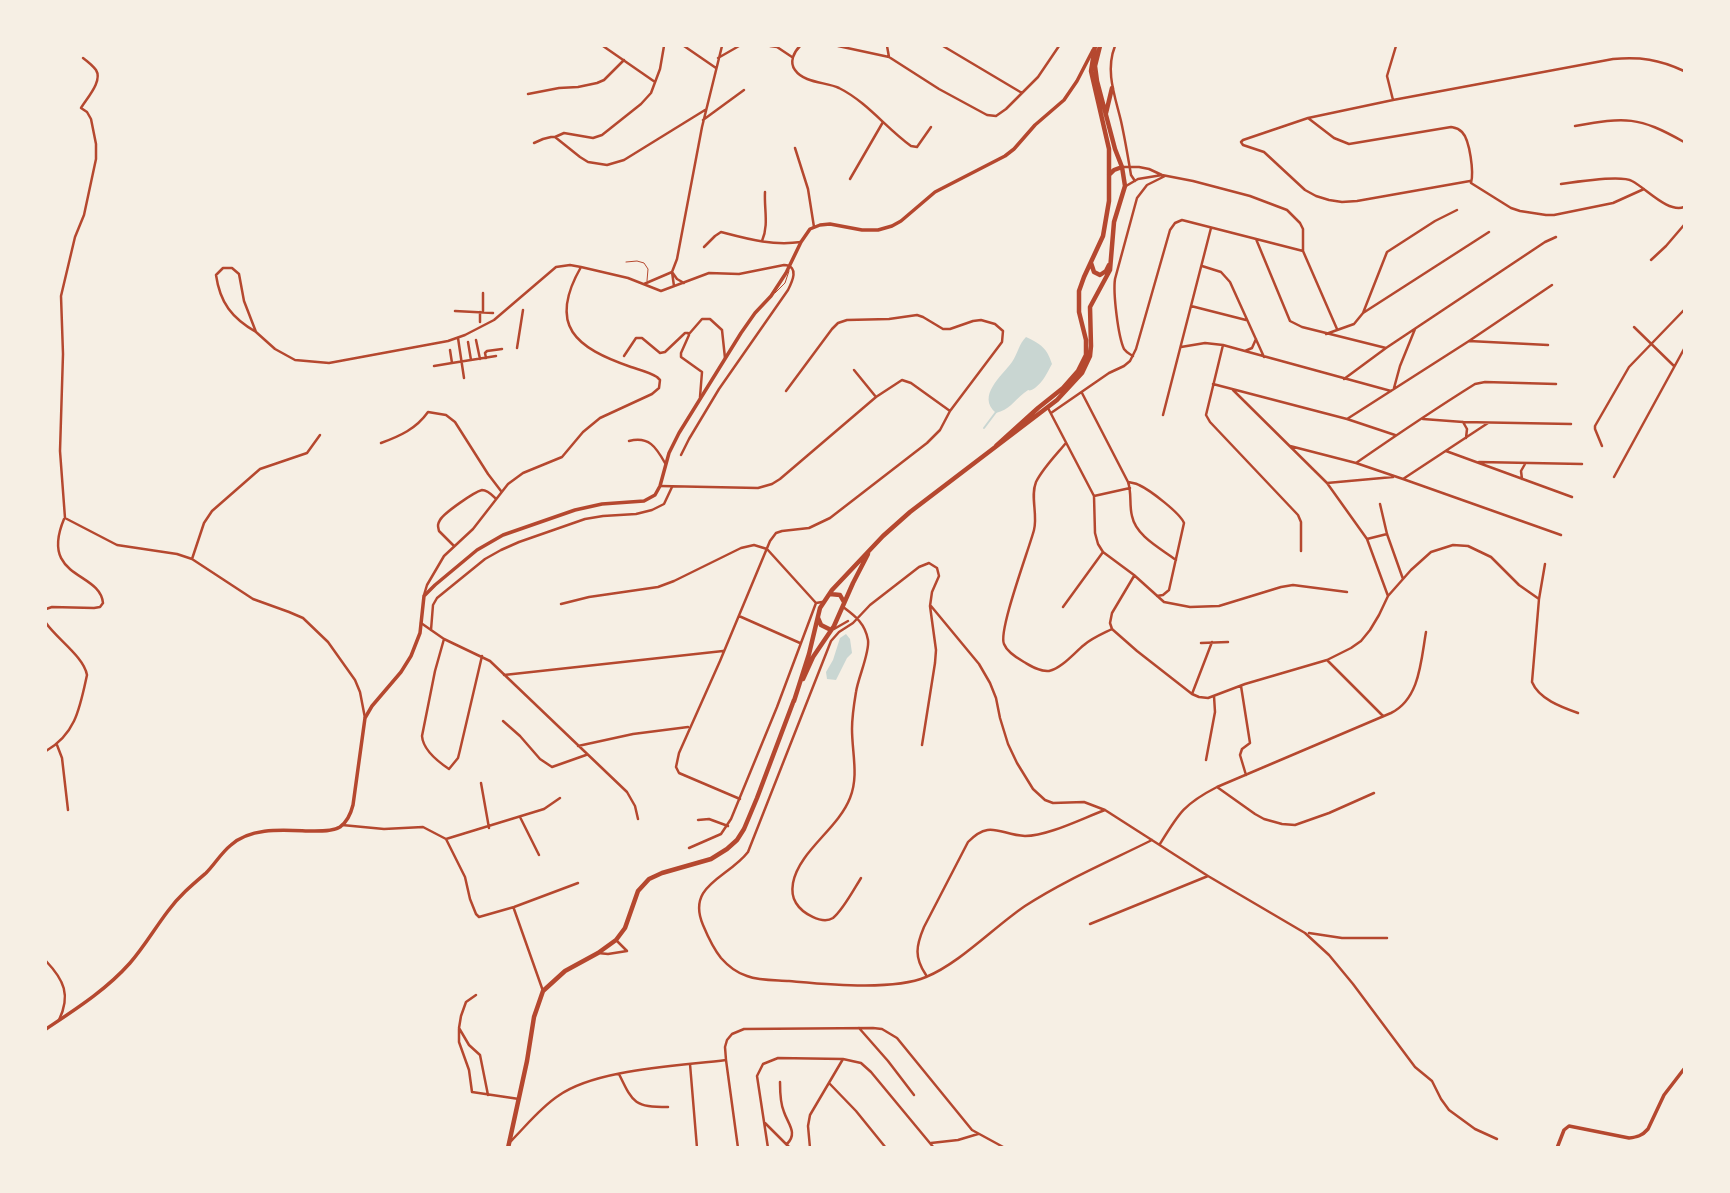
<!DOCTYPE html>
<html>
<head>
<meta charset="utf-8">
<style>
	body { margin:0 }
	#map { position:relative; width:1730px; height:1193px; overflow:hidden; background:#f6efe4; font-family:Poppins,sans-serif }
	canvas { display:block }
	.frame { position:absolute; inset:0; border:47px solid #f6efe4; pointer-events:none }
</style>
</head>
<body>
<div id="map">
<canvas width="1730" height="1193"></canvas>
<div class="frame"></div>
</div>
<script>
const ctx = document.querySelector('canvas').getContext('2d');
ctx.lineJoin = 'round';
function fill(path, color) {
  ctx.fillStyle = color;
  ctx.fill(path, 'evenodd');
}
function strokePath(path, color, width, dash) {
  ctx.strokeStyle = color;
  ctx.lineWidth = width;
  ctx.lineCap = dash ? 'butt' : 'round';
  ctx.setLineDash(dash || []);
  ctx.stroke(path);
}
const water = new Path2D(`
	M1026,337C1041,344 1047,348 1052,364C1047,373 1043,382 1035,388C1025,394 1033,386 1024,393C1014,401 1009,410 996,413C976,396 1002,376 1012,362C1018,353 1019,344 1026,337Z
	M846,634L850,639L852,653L847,658L836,680L827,679L826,672L833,660L840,638Z`);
const stream = new Path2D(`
	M984,428L996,412`);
const service = new Path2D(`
	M626,262L637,261L644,263L648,269L647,281
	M775,293L785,283L789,271`);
const minor = new Path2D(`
	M603,46L655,82
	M684,46L716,68
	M770,46L777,47L792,57
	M800,46C794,52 789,62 795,70C804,83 826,82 839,88C867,102 886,128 911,146L917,147L931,127
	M838,46L889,57L939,89L987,115L996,116L1006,109L1038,77L1059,46
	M887,46L889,57
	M943,46L1022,93
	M1115,46C1105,71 1115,96 1121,121C1125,139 1128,157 1131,175L1135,181
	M83,58C87,61 93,66 96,70C103,81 87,98 81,108L87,112L91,119L96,144V159L84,215L75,237L61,296L63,354L60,451L65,518L117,545L177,554L192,559L253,599L289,612L303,618L328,642L355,680L360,692L365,718
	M718,58L739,46
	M528,94L559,88L578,87L597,83L604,80L624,60
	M1393,100L1387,76L1396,46
	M1308,118L1334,138L1349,144L1451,127C1456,128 1458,128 1462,132C1470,140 1474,173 1471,183L1511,208L1520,211L1546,215H1554L1613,203L1644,189
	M703,120L744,90
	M1575,126C1626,117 1638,116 1684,142
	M555,137L580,157L588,162L607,165L624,160L705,110
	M534,143L543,139L551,137H555L564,133L593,138L602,135L641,104L651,93L660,69L664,46
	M795,148L808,189L814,227
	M1122,167H1139L1149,169L1162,175L1193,181L1250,196L1287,210L1300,223L1303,229V251L1337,329
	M850,179L883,122
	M1470,181L1357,201L1342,202L1329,200L1316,196L1305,190L1264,152L1243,145L1241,142L1243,140L1308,118L1393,100L1613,59C1641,57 1658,59 1684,71
	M1561,184C1574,182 1622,175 1632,181C1647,189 1668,213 1684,207
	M1126,186L1138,179L1162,175
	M1256,239L1290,321L1302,327L1386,348
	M762,241C769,225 764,209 765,192
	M704,247L715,236L721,232C748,239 772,246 801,242
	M1651,260L1666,246L1684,225
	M1202,266L1221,272L1230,282L1264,357
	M223,268H232L239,274L244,301L256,332C232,318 220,303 216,275Z
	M672,272L677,279L684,283
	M672,272L674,286
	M644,284L672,272L677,259L702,127L722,46
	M1191,306L1246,320
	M455,311L493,313
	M483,311V293
	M1363,313L1387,252L1435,221L1457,210
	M480,322V312
	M1634,327L1674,366
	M256,332L275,349L295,360L329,363L448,341L465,335L494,320L556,267L570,265L581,267L628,278L661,291L709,273L739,274L784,265C800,266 792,282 788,290L719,389L689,439L681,455
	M689,334L702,319H710L722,330L725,358
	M1326,334L1354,324L1363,313L1489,232
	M458,338L464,378
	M476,340L480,359
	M1469,341L1548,345
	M468,342L471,360
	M1223,345L1206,415L1210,422L1298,515L1301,522V551
	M1181,347L1205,343L1223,345L1391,391
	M517,348L523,310
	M450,350L452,363L496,356
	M1245,351L1252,348L1256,339
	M624,356L636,338H642L660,353L665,352L685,333H688L689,335L681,353V357L702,372L700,397
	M1133,356C1128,353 1127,353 1124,349C1118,336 1113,293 1115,279L1137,198L1147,185L1165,176
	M486,358L485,353L487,351L502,349
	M434,366L452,363
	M854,370L876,397
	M1344,379L1386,348L1545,242L1556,237
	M1213,384L1347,419L1395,435
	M1394,388L1400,366L1415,329
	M1233,390L1327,483L1367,539L1388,596
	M1082,393L1128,482C1132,493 1129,505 1132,516C1136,536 1160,548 1176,560
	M1048,408L1094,496L1095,533L1098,544L1103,552L1134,575L1164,602L1190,607L1219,606L1281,587L1293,585L1347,592
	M1051,413L1109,373L1124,366L1130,361L1136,349L1170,230L1175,223L1182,220L1303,251
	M1163,415L1211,228
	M1347,419L1469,341L1552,285
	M1423,419L1463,422L1571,424
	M1463,422L1467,429L1466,438
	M629,441C649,436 656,447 665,463
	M381,443C400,436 416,429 428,412L446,415L455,422L488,474L501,491
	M1066,443C1056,455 1043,468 1036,482C1030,497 1038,514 1034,530C1029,549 998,631 1004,644C1007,652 1017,658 1024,662C1031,666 1040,672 1049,671C1062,668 1074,653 1084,645C1092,638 1102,634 1112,629
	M1290,446L1356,463L1403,479L1561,535
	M1602,446L1595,429V426L1629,367L1684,310
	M1446,451L1572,497
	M1479,462L1582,464
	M1356,463C1395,436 1435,409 1475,384L1485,382L1556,384
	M1614,477L1684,349
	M1403,479L1488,423
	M1522,479L1521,471L1525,464
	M1128,482C1132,483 1136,483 1139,485C1150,490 1180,513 1184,523L1169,590L1163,595L1157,596
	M1327,483L1393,477
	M660,486L758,488L772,484L780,479L876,397L902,380L911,383L950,411
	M1094,496L1130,488
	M1380,504L1387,534L1403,579
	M1367,539L1387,534
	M454,546L439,531C438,526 437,525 440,520C444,513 474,492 482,490C488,490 492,495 496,499
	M192,559L204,523L212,511L260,469L307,453L320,435
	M1545,564L1539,599L1532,682C1539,699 1561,707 1578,713
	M424,595L427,585L444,556L473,529L508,484L523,473L562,457L583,432L600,418L652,394L659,388L660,380L657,377C649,372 640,370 631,367C576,348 547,326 581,267
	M561,604L589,597L658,587L674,581L741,548L754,545L767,549L816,603L822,602
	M931,606L979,664L990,683L996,698L1000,718L1008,744L1017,763L1033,789L1045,800L1053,803L1084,802L1105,810L1208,876L1305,933L1329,955L1353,984L1415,1067L1432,1081L1441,1099L1449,1110L1475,1129L1497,1139
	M843,607C855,616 865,623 868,640C870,652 858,678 856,692C854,704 852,717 852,729C852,753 859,776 850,798C838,829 799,851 793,883C792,889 792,897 796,903C802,913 822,925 833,918C843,910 854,889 861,878
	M1063,607L1103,552
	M46,609L52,607L94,608L100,607L103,603C100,571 39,579 64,519
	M739,616L800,643
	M46,623C57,639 84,657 87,675C80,707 76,734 46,751
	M421,623L444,639L490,661L627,792L635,806L638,819
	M834,629L848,621
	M1112,629L1137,651L1192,694L1199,697L1208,698L1245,684L1327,660L1351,648L1361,641L1370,630L1379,615L1388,596L1411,570L1431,552L1453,545L1468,546L1491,557L1519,585L1539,599
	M1112,629L1110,623L1112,613L1134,576
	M431,630L433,605L437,598L485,559L501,550L519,542L585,519L603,516L636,514L652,510L664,504L672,487
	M444,639L435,671L422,736C423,750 437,761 449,769L458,758L460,750L482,656
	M1201,643L1228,642
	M1327,660L1383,716
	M504,675L723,651
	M1241,686L1250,743L1242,749L1240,755L1246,775
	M1192,694L1212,642
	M503,721L520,736L540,759L552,767L586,755
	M57,745L62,758L68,810
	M922,745L935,663L936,650L930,606L932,592L939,576L937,568L929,563L919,567L870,605L853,623L839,632L831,641L748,852C728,878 686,885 703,925C708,937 713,948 721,958C728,966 737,973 747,976C760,981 776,980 789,981C825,984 893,991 926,977C960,963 994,927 1025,906C1065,880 1110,861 1152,840
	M578,746L633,734L688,727
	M1206,760L1215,712L1214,696
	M481,783L489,828
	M1217,787L1255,814L1264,819L1282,824L1295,825L1329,813L1374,793
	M740,799L679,773L676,767L679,753L720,661L770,541L776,533L782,531L809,528L830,518L927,443L940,430L950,411L1002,342L1003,331L995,324L981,320L973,321L950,329H943L923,317L917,315L889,319L847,320L838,323L832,329L786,391
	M520,817L539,855
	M698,820L709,819L728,826
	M342,825L384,829L423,827L446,839L465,877L470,899L476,914L479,917L514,907L578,883
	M446,839L544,809L560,798
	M1160,844C1179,813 1184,804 1217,787L1391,713C1420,699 1421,660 1426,632
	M689,848L721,834L731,819L777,707L816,603
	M514,909L543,991
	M1090,924L1208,876
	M1309,933L1342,938H1387
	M617,941L627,951
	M598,953L608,954L627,951
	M46,961C64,980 71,995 59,1020
	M926,975C914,957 916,946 924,927L968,842C990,819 1000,835 1025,836C1048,836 1083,818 1105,810
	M476,995L466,1002L461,1016L459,1028L469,1045L480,1055L488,1095
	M859,1028L888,1061L914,1095
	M459,1029V1042L469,1070L472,1092L519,1099
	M690,1064L697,1148
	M619,1074C633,1103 634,1107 668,1107
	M780,1082C780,1092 780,1103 784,1112C788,1124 798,1133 787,1144
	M829,1083L856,1111L886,1148
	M765,1123L790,1148
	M511,1141C526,1126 540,1108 558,1096C595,1069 679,1066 726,1060
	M931,1143L958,1140L978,1134
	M738,1148L726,1060L725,1047L727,1040L732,1034L744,1029L873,1028L882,1029L897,1038L972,1130L1005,1148
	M768,1148L757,1076L763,1064L778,1058L843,1059L861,1063L871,1072L934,1148
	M810,1148L808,1126L810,1115L843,1059`);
const tertiary = new Path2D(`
	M1557,1148L1564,1130L1569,1126L1629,1138C1637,1137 1642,1136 1648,1129L1664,1095L1684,1069`);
const secondary = new Path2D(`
	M46,1029C76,1009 106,990 130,963C144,947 155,928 168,911C179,896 192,885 206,873C215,864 221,853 231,845C251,827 283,830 308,831C318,831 331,832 340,827C347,822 351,813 353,805L365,718L372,706L401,672L411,656L420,633L424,596L435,585L477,550L503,535L575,510L602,504L644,501L655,495L660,486L669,453L679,433L741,333L755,313L771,296L786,273L801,242L810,229L820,225L830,224L862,230H878L892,226L901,221L935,192L1005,156L1014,149L1035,125L1064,100L1077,81L1093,50`);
const trunk = new Path2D(`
	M1106,113L1112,88
	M1109,175L1114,170L1122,167
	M1091,263L1094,272L1100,275L1106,271L1109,265
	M996,446L1038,408L1063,388L1078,371L1086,355V340L1079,312V291L1084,277L1103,236L1109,201V149L1091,71L1095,46
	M830,594L840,595L844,602
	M818,618L821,625L831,630
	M803,679L813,657L834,626L853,583L868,554
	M794,701L809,654L820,608L832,590L883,536L910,512L1057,400L1082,373L1090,356L1091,346L1090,307L1110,270L1114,222L1125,186L1122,167L1115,149L1097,81L1095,66L1100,46
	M508,1148L527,1061L534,1017L543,991L565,971L598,953L616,940L625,928L638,891L649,879L662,873L711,859L727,849L737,840L744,829L757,798L794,700`);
fill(water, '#c9d6d2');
strokePath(stream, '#c9d6d2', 2);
strokePath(service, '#b5482f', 1);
strokePath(minor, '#b5482f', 2.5);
strokePath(tertiary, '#b5482f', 3.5);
strokePath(secondary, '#b5482f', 3.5);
strokePath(trunk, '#b5482f', 4.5);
</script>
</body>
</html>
